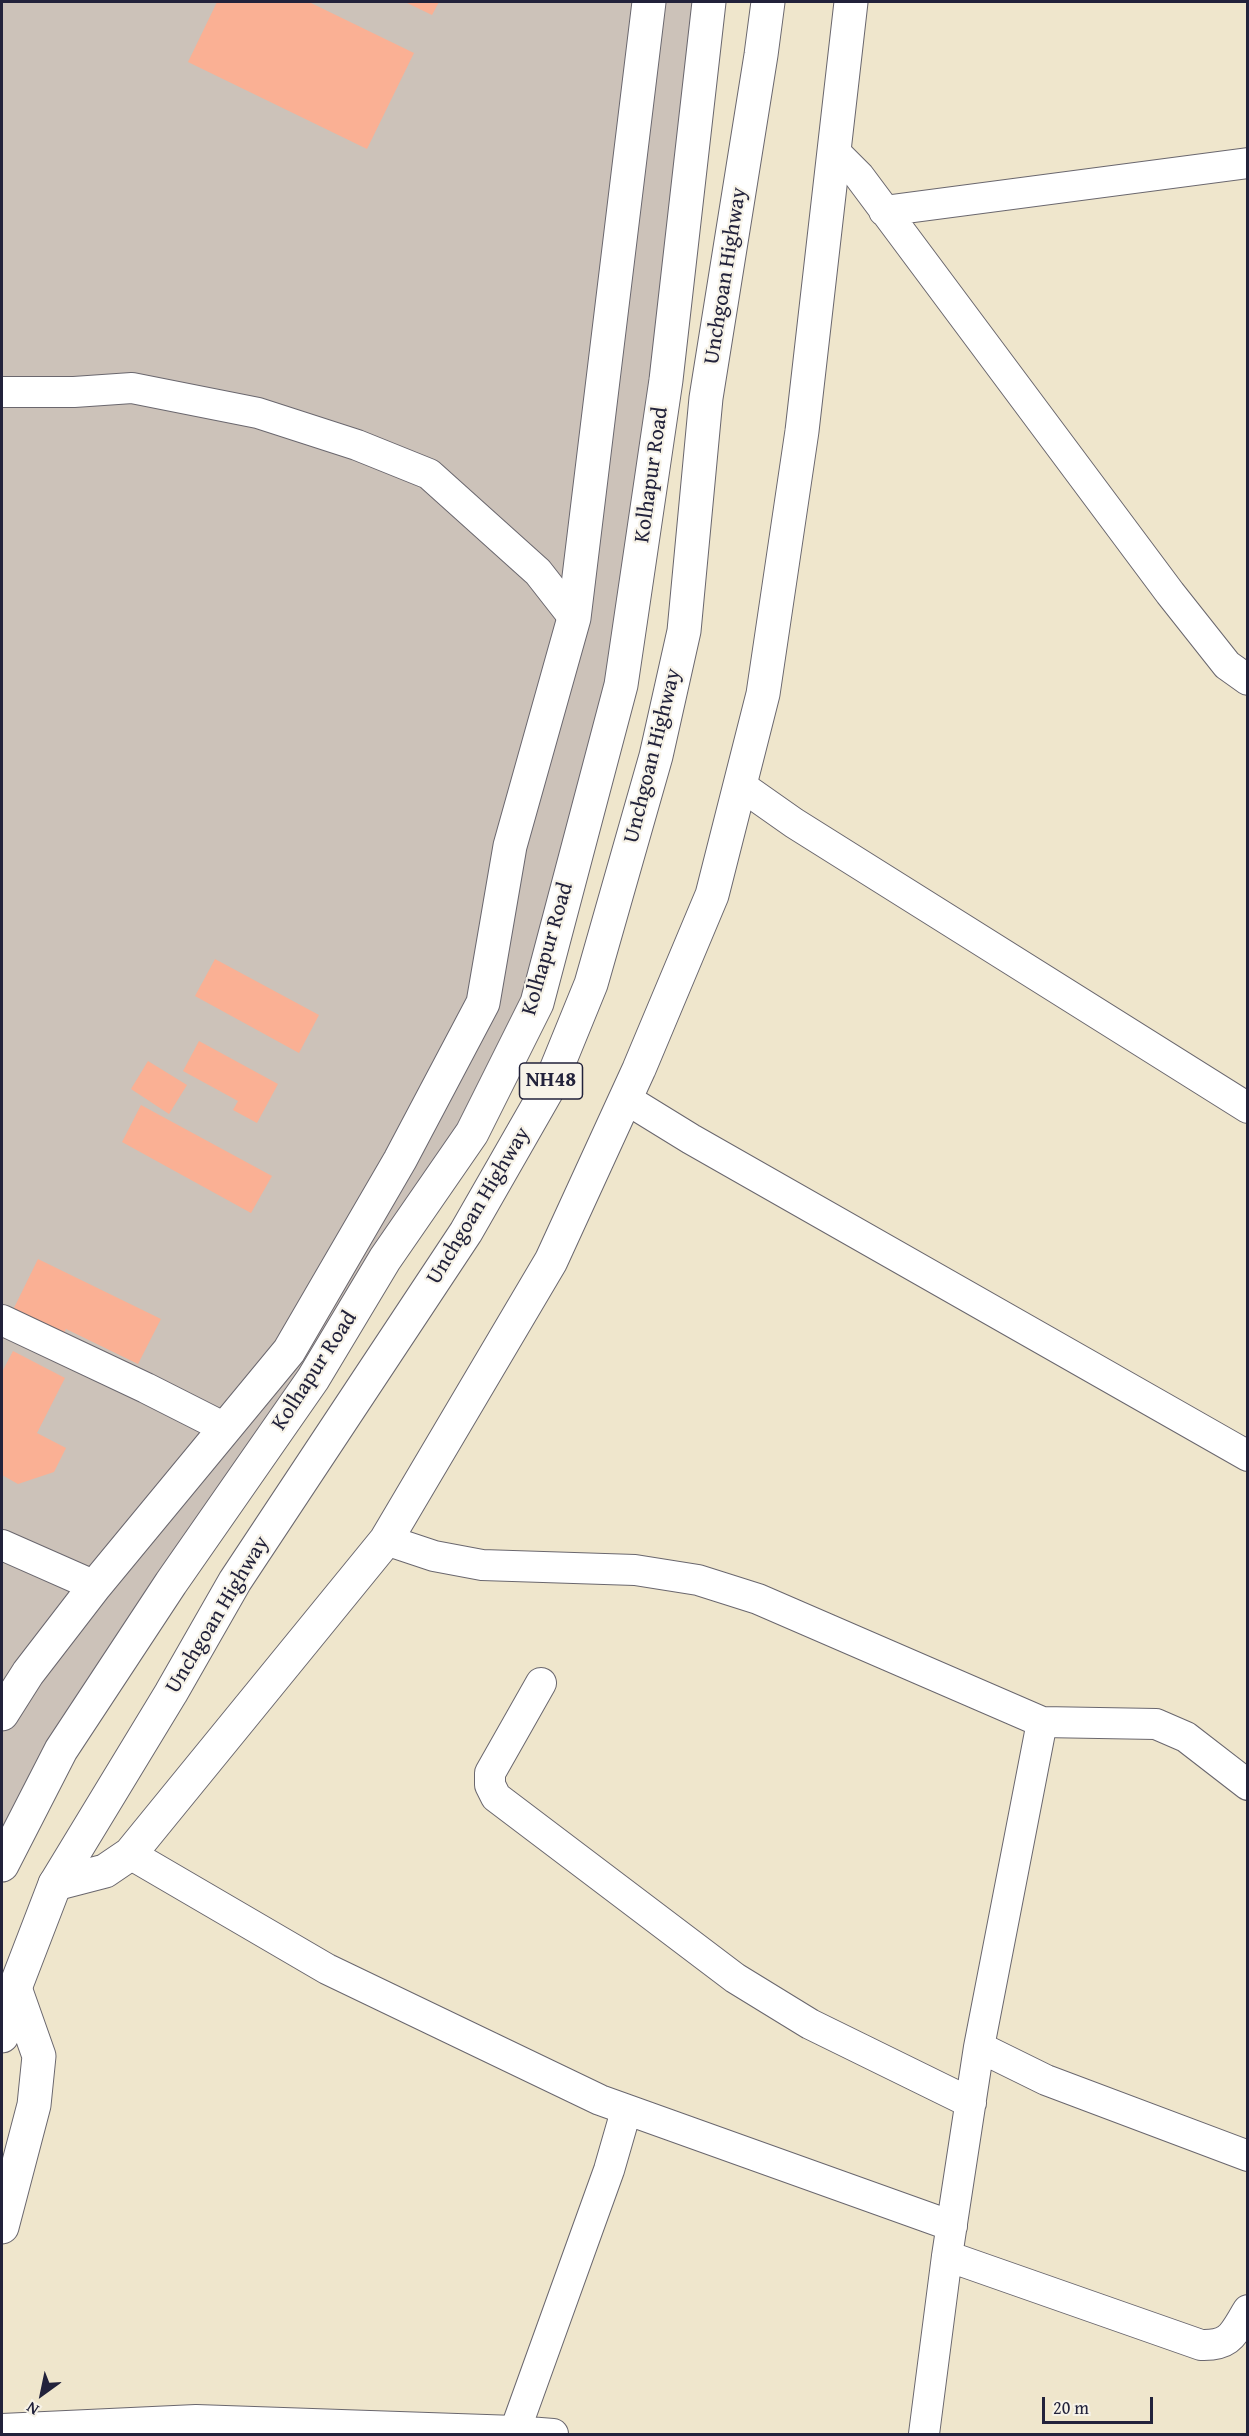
<!DOCTYPE html>
<html>
<head>
<meta charset="utf-8">
<style>
	body { margin:0 }
	#map { position:relative; width:1249px; height:2436px; overflow:hidden; background:#efe6cc; font-family:"Gentium Book Plus",serif }
	canvas { display:block }
	.frame { position:absolute; inset:0; border:3px solid #22223b; pointer-events:none }
	.north { position:absolute; left:12px; top:2364px; width:60px; height:60px; -webkit-text-stroke:4px #f7f3e8; paint-order:stroke; rotate:213deg; font-size:16px; font-weight:700; line-height:24px; text-align:center; color:#22223b }
	.north::after { content:''; display:block; margin:auto; width:21px; height:27px; background:#22223b; clip-path:polygon(50% 0,100% 100%,50% 72%,0 100%) }
	.scale { position:absolute; left:1042px; top:2397px; width:111px; height:27px; box-sizing:border-box; border:3px solid #22223b; border-top:0; padding-left:8px; font-size:18px; line-height:21px; white-space:nowrap; color:#22223b; -webkit-text-stroke:4px #f7f3e8; paint-order:stroke }
</style>
</head>
<body>
<div id="map">
<canvas width="1249" height="2436"></canvas>
<div class="frame"></div>
<div class="north">N</div>
<div class="scale">20 m</div>
</div>
<script>
const ctx = document.querySelector('canvas').getContext('2d');
ctx.lineJoin = 'round';
function fill(path, color) {
  ctx.fillStyle = color;
  ctx.fill(path, 'evenodd');
}
function strokePath(path, color, width, dash) {
  ctx.strokeStyle = color;
  ctx.lineWidth = width;
  ctx.lineCap = dash ? 'butt' : 'round';
  ctx.setLineDash(dash || []);
  ctx.stroke(path);
}
function drawText(font, color, halo, rows, align = 'center') {
  ctx.font = font + ' "Gentium Book Plus",serif';
  ctx.lineWidth = 4.5;
  ctx.setLineDash([]);
  ctx.textBaseline = 'middle';
  ctx.strokeStyle = halo;
  ctx.fillStyle = color;
  for (const [text, x, y, turn = 0] of rows) {
    ctx.save();
    ctx.translate(x, y);
    ctx.rotate((+turn || 0) * Math.PI / 180);
    ctx.textAlign = isNaN(turn) ? turn : align;
    if (halo) ctx.strokeText(text, 0, 0);
    ctx.fillText(text, 0, 0);
    ctx.restore();
  }
}
const industrial = new Path2D(`
	M2,2H709L634,603L537,1003L171,1583L2,1877Z`);
const building = new Path2D(`
	M217,2H309L414,53L367,149L188,62Z
	M405,2H439L432,15Z
	M215,959L319,1015L299,1053L195,996Z
	M199,1041L278,1084L257,1123L233,1110L238,1101L183,1071Z
	M148,1061L187,1085L169,1114L131,1089Z
	M141,1105L272,1176L251,1213L122,1142Z
	M38,1259L161,1319L138,1364L66,1329L62,1337L12,1312Z
	M13,1351L65,1378L37,1433L66,1448L54,1472L18,1484L2,1475V1372Z`);
const street = new Path2D(`
	M834,151L859,176L1170,593L1227,665L1248,680
	M884,211L1248,163
	M2,392H74L132,388L258,413L357,445L429,474L538,572L574,618
	M740,785L794,823L1248,1108
	M626,1099L691,1139L1248,1456
	M2,1320L146,1388L225,1428
	M386,1540L434,1556L482,1565L635,1570L698,1580L758,1599L1042,1722L1156,1724L1186,1737L1248,1785
	M2,1545L95,1586
	M541,1683L490,1773V1785L496,1797L735,1978L810,2024L971,2103
	M130,1854L327,1969L600,2100L952,2226
	M979,2047L1046,2080L1248,2156
	M947,2256L1201,2345C1231,2346 1233,2334 1248,2310
	M2,2429L196,2420L515,2431L553,2434
	M515,2431L609,2170L626,2111
	M924,2434L947,2256L979,2047L1042,1722`);
const secondary = new Path2D(`
	M2,1714L28,1673L95,1586L289,1351L400,1160L483,1003L510,846L574,618L649,2
	M55,1884L105,1871L130,1854L386,1540L551,1261L639,1069L712,895L763,694L802,431L851,2
	M2,2227L34,2105L39,2056L15,1988`);
const highway = new Path2D(`
	M2,1865L61,1750L171,1583L313,1379L385,1259L472,1133L537,1003L621,685L666,380L709,2
	M2,2036L15,1988L55,1884L171,1693L235,1581L466,1232L549,1087L591,984L656,756L684,631L706,398L761,55L768,2`);
const shields = [
	[551,1081,63]
];
const shieldNames = [
	["NH48",551,1081]
];
const streetNames = [
	["Unchgoan Highway",726,276,-81],
	["Kolhapur Road",652,475,-82],
	["Unchgoan Highway",653,756,-76],
	["Kolhapur Road",548,949,-74],
	["Unchgoan Highway",479,1206,-59],
	["Kolhapur Road",315,1371,-57],
	["Unchgoan Highway",218,1615,-59]
];
fill(industrial, '#ccc2b9');
fill(building, '#fab094');
strokePath(street, '#6a676e', 32);
strokePath(secondary, '#6a676e', 35);
strokePath(highway, '#6a676e', 35);
strokePath(street, '#fff', 30);
strokePath(secondary, '#fff', 33);
strokePath(highway, '#fff', 33);
for (const [x, y, w] of shields) {
  const box = new Path2D();
  box.roundRect(x - w / 2, y - 18, w, 36, 4.5);
  ctx.fillStyle = '#f7f3e8';
  ctx.fill(box);
  strokePath(box, '#22223b', 1.5);
}
drawText('bold 21px', '#22223b', null, shieldNames);
drawText('22px', '#22223b', '#f7f3e8', streetNames);
</script>
</body>
</html>
